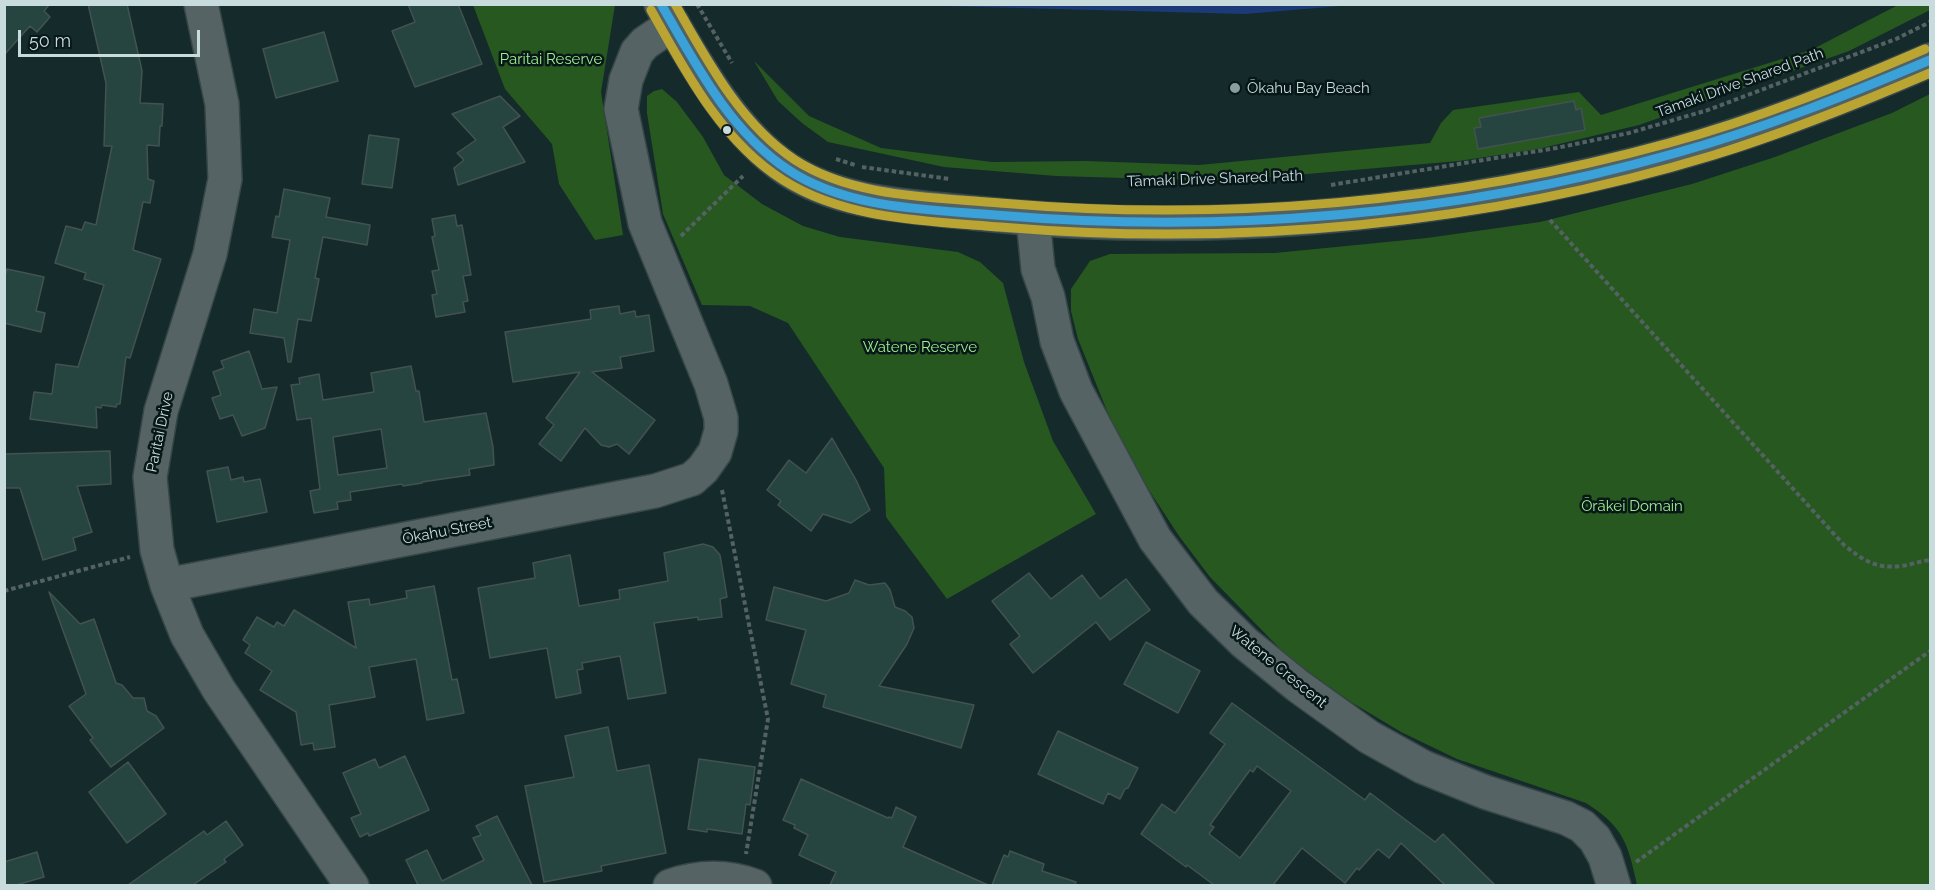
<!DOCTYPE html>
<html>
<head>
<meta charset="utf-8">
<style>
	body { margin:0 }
	#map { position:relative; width:1935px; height:890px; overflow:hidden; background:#152a2b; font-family:Raleway,sans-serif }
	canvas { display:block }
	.frame { position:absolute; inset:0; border:6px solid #c8dbdd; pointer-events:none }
	.scale { position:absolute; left:18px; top:30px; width:182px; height:27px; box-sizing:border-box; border:3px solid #c8dbdd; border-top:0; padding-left:8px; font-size:18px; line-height:21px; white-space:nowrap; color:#c8dbdd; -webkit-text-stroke:4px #081718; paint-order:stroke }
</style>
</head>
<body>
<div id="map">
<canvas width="1935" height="890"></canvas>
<div class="frame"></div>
<div class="scale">50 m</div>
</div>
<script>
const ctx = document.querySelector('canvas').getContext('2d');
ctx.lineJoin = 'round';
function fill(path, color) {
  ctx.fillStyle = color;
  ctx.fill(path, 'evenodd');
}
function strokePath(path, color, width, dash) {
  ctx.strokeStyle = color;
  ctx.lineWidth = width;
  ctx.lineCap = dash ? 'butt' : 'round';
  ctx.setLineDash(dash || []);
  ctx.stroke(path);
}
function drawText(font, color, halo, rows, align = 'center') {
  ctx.font = font + ' Raleway,sans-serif';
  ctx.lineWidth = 5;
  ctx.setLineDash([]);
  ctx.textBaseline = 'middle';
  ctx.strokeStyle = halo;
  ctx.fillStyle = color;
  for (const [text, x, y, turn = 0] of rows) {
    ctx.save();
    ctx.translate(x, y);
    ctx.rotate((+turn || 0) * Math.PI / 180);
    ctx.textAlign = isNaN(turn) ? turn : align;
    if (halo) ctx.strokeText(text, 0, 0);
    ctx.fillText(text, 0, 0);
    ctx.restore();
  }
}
const green = new Path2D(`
	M473,5H615L601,92L623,235L595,240L559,184L552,144L505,89Z
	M1898,5H1930V10L1849,51L1639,125L1538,149L1459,161L1225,181L1056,176L944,167L828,142L802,123L778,101L754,61L809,116L881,148L992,162L1086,161L1199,165L1430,143L1441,123L1453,110L1579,92L1601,115L1811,50Z
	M662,89L677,102L703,137L724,175L762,204L803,226L840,237L958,252L980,262L1003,283L1024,362L1053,441L1096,514L947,599L886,517L884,468L788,323L750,306L702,305L663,214L647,113V96L654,91Z
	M1930,94V885H1637C1628,844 1624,827 1586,803L1457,759L1401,732L1351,702L1290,659L1210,577L1179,536L1147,487L1116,433L1078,339L1071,311V289L1090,261L1110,254L1275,253L1427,238L1540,222L1692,184L1775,157L1892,113Z`);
const water = new Path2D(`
	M906,5H1353L1245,14Z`);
const building = new Path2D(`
	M4,4H50L44,11L50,17L37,32L30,26L4,55Z
	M88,4H127L142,71L140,103L163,104L162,126H160L159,146L147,145L148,179L154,181L150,203L143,202L133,250L161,259L130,358L126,357L120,404H117L116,407L102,405L101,408L96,407L97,428L30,419L34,392L52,394L56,364L78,367L104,285L84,279L86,273L55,263L66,226L82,230L85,222L96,225L112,146H104L106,83Z
	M408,4H458L482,64L415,87L392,31L415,22Z
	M324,32L338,81L276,98L263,49Z
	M500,96L520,116L503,127L525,162L458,185L454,168L464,160L457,153L476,140L452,114Z
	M1574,101L1576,110L1581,108L1585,130L1478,149L1474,128L1481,127L1479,118Z
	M369,135L399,139L392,188L362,184Z
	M284,189L330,198L326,217L370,225L367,245L323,237L315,278L319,279L311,321L298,319L291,362H288L284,338L250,333L254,309L277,313L290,240L272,237L276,216L279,217Z
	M455,215L457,226L462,225L471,275L463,276L468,301L463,302L465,312L436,317L432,295L437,294L432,271L439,270L432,237L435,236L432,219Z
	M7,269L44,277L36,311L45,313L41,332L4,323V280Z
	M619,306L620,314L635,311L636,317L649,315L654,351L620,357L622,368L592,372L655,420L629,454L617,444L609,447L601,445L585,428L561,461L539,444L554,425L546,418L580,372L513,382L505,332L591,319L590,310Z
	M249,351L262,389L277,387L265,428L242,436L233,415L220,419L212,398L221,395L213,372L224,368L221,361Z
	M411,366L416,391H419L424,422L486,413L493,447L494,465L469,469L470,475L422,482V483L403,486L402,484L350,492L351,500L337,502L338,509L314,513L310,491L320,489L311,418L297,420L291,385L300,384L299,378L319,374L323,400L374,392L371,373ZM381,429L387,468L338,475L333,437Z
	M832,438L856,480L870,510L851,523L823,514L811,531L778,505L781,501L767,490L789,460L806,473Z
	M110,451L111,484L77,486L92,532L73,538L76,550L43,560L20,488H5L4,454Z
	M228,467L231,480L243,477L244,482L260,479L267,512L217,522L207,471Z
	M703,544L713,547L720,555L727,597L720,599L722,617L698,620V617L654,623L666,693L628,699L620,656L582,663L583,669L577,670L581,693L556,698L547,648L490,658L478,588L535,578L533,563L570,555L579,606L620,599L619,590L668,581L664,553Z
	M1029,573L1051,599L1082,575L1100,599L1126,579L1150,610L1110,640L1096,622L1033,673L1010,644L1020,636L992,601Z
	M855,580L869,585L885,583L890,590L895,607L905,611L912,617L914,628L907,644L879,686L974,705L961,748L823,707L826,695L791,684L806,630L766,620L774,587L826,601L849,593Z
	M434,586L452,680L457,679L464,713L427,720L416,659L369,667L375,697L329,705L335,747L314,750L313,743L301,745L296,712L260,690L272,671L245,653L250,645L243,640L257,617L274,627L277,622L284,626L294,610L356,648L348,602L369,599L370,605L407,598L406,591Z
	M49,592L80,624L94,619L116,683L122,685L133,698H144L147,711L156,716L164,728L111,767L90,740L93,738L69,706L86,694Z
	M1146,642L1200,671L1178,713L1124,684Z
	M1232,703L1365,800L1370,793L1435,842L1443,834L1495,885H1445L1401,843L1389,858L1378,849L1359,870L1357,868L1345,883L1302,848L1273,885H1214L1187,865L1186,867L1141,834L1162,804L1175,813L1225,744L1210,733ZM1257,766L1291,791L1240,858L1209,834L1214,827L1210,825L1250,770L1253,772Z
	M608,727L617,771L649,765L666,853L601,866L602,871L544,882L525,786L574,777L565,736Z
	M1058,731L1138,768L1128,788L1125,789L1120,799L1108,793L1103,804L1038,774Z
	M405,756L429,810L369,836L368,833L360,837L351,818L361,814L343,773L375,759L379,768Z
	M699,759L755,767L750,805L746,804L742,834L707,829V832L688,829Z
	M128,762L166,814L127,843L89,792Z
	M801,779L888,818L889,817L892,818L896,807L916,817L903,847L988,885H830L836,872L799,855L808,835L794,828L795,825L783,820Z
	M497,816L532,885H418L406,860L427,850L442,881L484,860L473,838L481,835L476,826Z
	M226,821L243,845L224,859L226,862L193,885H128L204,831L207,835Z
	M1010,851L1044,864L1042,871L1076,882L1075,885H992L1004,855L1008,857Z
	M37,852L44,877L16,885H4V862Z`);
const path = new Path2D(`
	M697,4L732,63
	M836,159L855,165
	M862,167L950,179
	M1331,185L1556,148L1629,133L1708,110L1896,39L1930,22
	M1550,220L1844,545C1863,560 1875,569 1901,566C1911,565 1920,561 1930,560
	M681,236L743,176
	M722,490L768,719L746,854
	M4,591L130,557
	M1636,862L1930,651`);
const minor = new Path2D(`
	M201,4L222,104L225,179L210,254L161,411L150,477L157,550L167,585L187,635L219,690L352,886
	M1033,219L1038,269L1048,297L1057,341L1076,391L1155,539L1203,602L1245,643L1298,686L1369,737L1423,767L1485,792L1566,818L1582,826L1595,839L1605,857L1614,886
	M167,585L655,491L692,479L703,469L715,452L721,431V418L711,384L645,223L621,109L626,80L637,52L645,43L673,24
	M670,886C699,876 726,875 755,886`);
const major = new Path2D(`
	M661,4C694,61 732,132 787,169C841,205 911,206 974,213C1194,237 1421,218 1636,164C1737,139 1835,101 1930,60`);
const bus1 = new Path2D(`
	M661,4C695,63 729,130 787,169C846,209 926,209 995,215C1223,234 1455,216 1676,153C1763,129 1847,95 1930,60`);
const bus2 = new Path2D(`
	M651,10C685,71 722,142 783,180C846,220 927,221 1000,227C1239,247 1484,225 1714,155C1788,132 1860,103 1930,73`);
const bus3 = new Path2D(`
	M675,4C707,60 740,124 795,160C854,198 933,197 1000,203C1224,222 1452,203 1669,143C1757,119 1842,85 1925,49`);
const markers = [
	[1235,88,6,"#899d9f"],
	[727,130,5,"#c8dbdd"]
];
const parkNames = [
	["Paritai Reserve",551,59],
	["Watene Reserve",920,347],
	["Ōrākei Domain",1632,506]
];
const streetNames = [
	["Tāmaki Drive Shared Path",1740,83,-20],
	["Tāmaki Drive Shared Path",1215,179,-2],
	["Paritai Drive",160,432,-78],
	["Ōkahu Street",447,531,-11],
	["Watene Crescent",1278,667,39]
];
const poiNames = [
	["Ōkahu Bay Beach",1247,88]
];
fill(green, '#27581f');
fill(water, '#1c3a78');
fill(building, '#264541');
strokePath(building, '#435250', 1.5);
strokePath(minor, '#374647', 36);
strokePath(major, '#374647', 36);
strokePath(path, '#546263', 4, [4.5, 3]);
strokePath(minor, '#556364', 33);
strokePath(major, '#506266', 33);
strokePath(bus1, '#3aa2d8', 9);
strokePath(bus2, '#bba532', 9);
strokePath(bus3, '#bba532', 9);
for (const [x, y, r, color] of markers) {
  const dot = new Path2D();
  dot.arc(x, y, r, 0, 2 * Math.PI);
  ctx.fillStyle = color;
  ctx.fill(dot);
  strokePath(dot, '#081718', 2);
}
drawText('15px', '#9fee8d', '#081718', parkNames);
drawText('15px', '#c8dbdd', '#081718', streetNames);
drawText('15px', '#c8dbdd', '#081718', poiNames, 'left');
</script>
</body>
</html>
